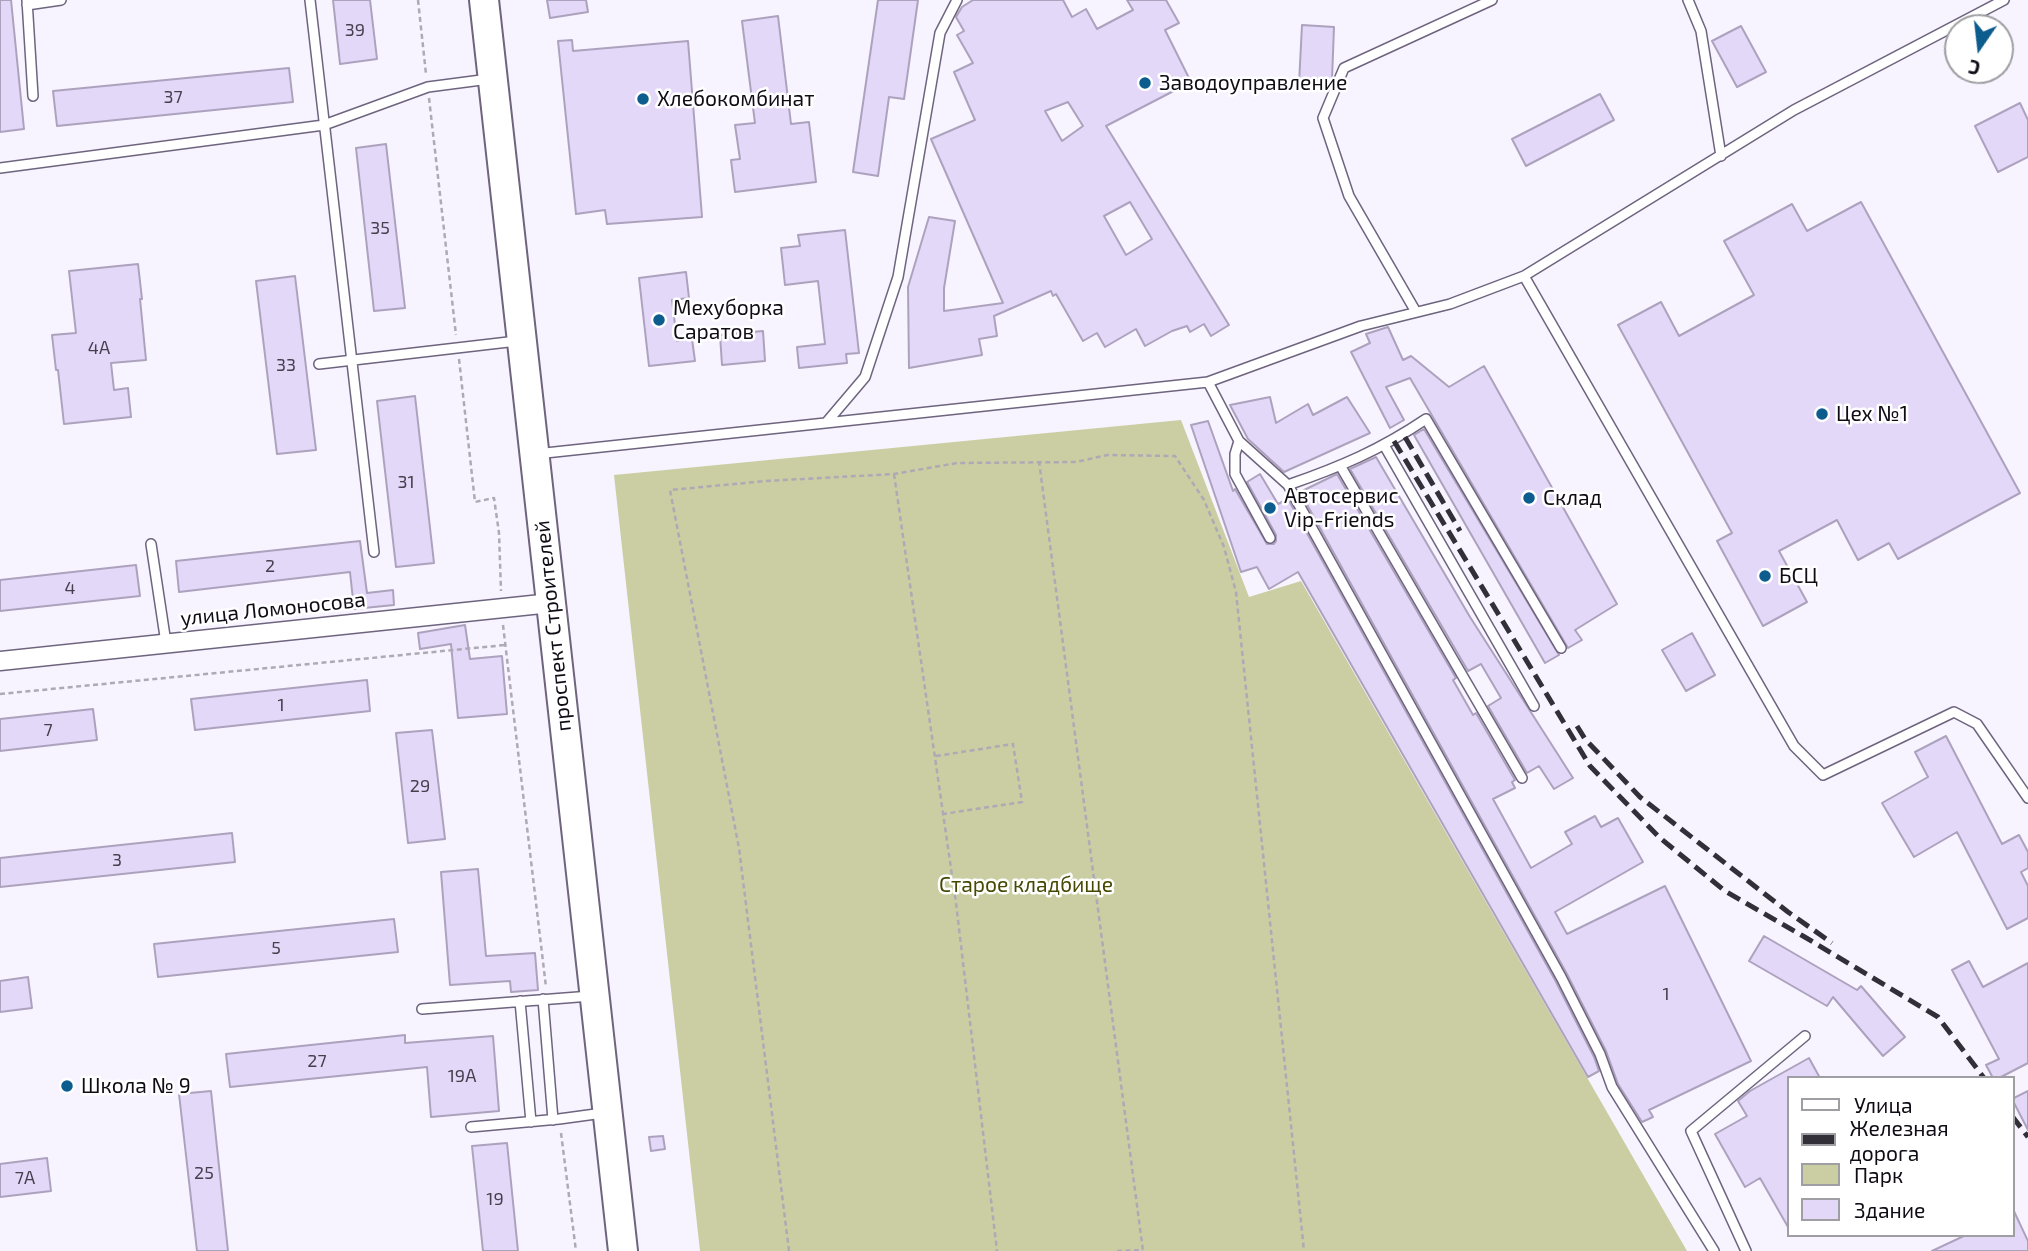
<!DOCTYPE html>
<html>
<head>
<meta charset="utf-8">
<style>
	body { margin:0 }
	#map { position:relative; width:2028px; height:1251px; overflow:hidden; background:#f7f3ff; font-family:"Exo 2",sans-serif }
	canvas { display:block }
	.legend { position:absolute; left:1787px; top:1076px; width:228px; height:161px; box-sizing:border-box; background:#fff; border:2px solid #9f9ea2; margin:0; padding:9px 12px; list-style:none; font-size:21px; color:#100c16 }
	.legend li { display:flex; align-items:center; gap:14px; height:35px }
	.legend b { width:35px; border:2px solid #9f9ea2 }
	.north { position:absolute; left:1944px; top:14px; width:70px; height:70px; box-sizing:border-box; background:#fff; border:2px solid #9f9ea2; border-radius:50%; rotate:194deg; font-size:19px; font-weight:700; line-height:28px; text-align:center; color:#100c16 }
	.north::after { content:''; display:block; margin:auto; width:24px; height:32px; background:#0c5c8e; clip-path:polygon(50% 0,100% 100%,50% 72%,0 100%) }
</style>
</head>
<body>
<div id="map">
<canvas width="2028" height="1251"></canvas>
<ul class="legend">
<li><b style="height:9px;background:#fff"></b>Улица</li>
<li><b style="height:9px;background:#332f39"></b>Железная дорога</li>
<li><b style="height:19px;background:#cacea2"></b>Парк</li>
<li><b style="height:19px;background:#e4d8f8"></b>Здание</li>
</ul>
<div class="north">С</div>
</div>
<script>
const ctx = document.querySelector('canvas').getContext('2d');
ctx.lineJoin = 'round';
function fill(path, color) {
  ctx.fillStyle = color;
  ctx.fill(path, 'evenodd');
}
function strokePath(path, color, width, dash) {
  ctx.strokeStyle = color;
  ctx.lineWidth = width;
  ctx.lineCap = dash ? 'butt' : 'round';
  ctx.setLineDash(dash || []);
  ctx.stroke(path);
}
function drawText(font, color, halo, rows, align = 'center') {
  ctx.font = font + ' "Exo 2",sans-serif';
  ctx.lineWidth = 5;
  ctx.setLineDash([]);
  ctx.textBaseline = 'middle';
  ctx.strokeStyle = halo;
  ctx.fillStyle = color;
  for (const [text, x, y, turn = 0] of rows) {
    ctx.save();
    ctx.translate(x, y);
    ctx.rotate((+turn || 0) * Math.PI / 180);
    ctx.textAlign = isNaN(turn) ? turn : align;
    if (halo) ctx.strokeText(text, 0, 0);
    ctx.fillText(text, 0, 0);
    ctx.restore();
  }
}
const green = new Path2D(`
	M1181,420L1249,597L1301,581L1687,1251H700L614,475Z`);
const building = new Path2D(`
	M0,0H11L24,129L0,132Z
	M333,0H370L377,59L340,64Z
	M547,0H586L588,12L550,18Z
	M878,0H918L904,99L889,97L878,176L853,172Z
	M973,0H1063L1072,17L1086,9L1097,29L1133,10L1127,0H1166L1179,23L1165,30L1191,82L1106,126L1229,325L1211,336L1204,324L1190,332L1187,326L1172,331L1145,346L1136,329L1105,347L1097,333L1083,341L1056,294L1053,296L1051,291L994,316L997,336L979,339L982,355L909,368L908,287L929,217L955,221L944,288V311L1003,303L931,139L975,120L954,72L973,63L957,35L964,31L956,17L962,7ZM1068,102L1083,126L1062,141L1045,111ZM1130,202L1152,239L1126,255L1104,216Z
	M778,16L791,124L809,122L816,182L735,192L731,160L740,159L735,125L755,123L742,21Z
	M1302,25L1334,27L1332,79L1329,85L1299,84Z
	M1741,26L1766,72L1737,87L1712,41Z
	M572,40L573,51L688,41L702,217L607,224L605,210L576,214L558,41Z
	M289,68L293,102L57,126L53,91Z
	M1600,94L1614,120L1526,166L1512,139Z
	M2020,103L2028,120V157L1998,172L1975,126Z
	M386,144L405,308L374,311L356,148Z
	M1861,202L2020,493L1898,559L1889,543L1858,560L1837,520L1779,551L1807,602L1763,626L1717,541L1732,533L1618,325L1661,302L1679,336L1754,295L1724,241L1792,204L1807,231Z
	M845,230L859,353L846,354L847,363L799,368L797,347L825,344L818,281L785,285L781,248L800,246L798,235Z
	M138,264L142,299H140L146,360L111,363L114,390L128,388L131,417L64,424L58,370H56L52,335L76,333L69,271Z
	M686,272L689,298L672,300L677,341L692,339L695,361L649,366L639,278Z
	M295,276L316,450L277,454L256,281Z
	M1388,327L1403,360L1411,356L1449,387L1484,366L1617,604L1575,630L1582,640L1568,648L1410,378L1386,387L1404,420L1390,428L1351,352L1370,343L1366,334Z
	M763,331L765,361L722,365L720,335Z
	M415,396L434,563L396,567L377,401Z
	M1270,397L1276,423L1308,404L1313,415L1347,397L1370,433L1284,472L1248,439L1230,405Z
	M1208,421L1233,491L1235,489L1267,544H1274L1276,541V535L1247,482L1260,474L1278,504L1288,499L1555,980L1594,1057L1599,1071L1588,1077L1298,572L1269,589L1257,567L1241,572L1191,425Z
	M1424,429L1559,655L1545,663L1414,435Z
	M1376,457L1470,617L1573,778L1554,789L1539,766L1527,773L1488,706L1501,698L1481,664L1468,671L1350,469Z
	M1337,474L1456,678L1453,680L1473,715L1476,713L1515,780L1512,782L1515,788L1493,799L1531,868L1572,844L1565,832L1595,816L1601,827L1618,818L1643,862L1555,912L1567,934L1665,886L1751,1061L1649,1110L1653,1117L1642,1122L1618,1084L1606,1051L1567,974L1300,492Z
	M360,541L367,593L393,590L394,605L354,609L350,572L179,592L176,561Z
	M136,565L140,596L0,611V580Z
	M465,625L470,659L502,656L507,714L458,718L451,644L420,649L418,633Z
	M1692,633L1715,675L1686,691L1662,650Z
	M367,680L370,711L195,730L191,699Z
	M93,709L97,740L0,751V719Z
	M432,730L445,839L408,843L396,733Z
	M1946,736L2002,844L2019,835L2028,852V868L2021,872L2028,886V918L2007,929L1957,832L1914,857L1882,803L1928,777L1915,752Z
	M232,833L235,862L0,887V858Z
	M478,869L486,956L535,953L538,990L511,992L510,981L450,985L441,872Z
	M394,919L398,952L158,977L154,944Z
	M1764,936L1857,990L1861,986L1905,1037L1883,1056L1833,997L1827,1006L1749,961Z
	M1969,961L1983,987L2028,963V1063L1999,1078H1993L1986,1065L1999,1059L1952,970Z
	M28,977L32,1008L0,1012V981Z
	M405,1035V1043L493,1036L499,1111L431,1117L427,1067L230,1087L226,1054Z
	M1809,1058L1820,1078H1788V1227L1760,1178L1745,1187L1715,1134L1747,1116L1738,1101L1750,1091Z
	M211,1091L228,1251H197L179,1094Z
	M2028,1091V1130L2012,1099Z
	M663,1136L665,1149L651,1151L649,1137Z
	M507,1143L518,1251H483L472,1146Z
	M47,1158L51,1191L0,1197V1164Z
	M2012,1207L2028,1241V1251H1932L1966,1235H2012Z`);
const path = new Path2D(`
	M418,0L426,74
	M429,98L456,335
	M459,359L475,502L494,498L499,533L501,591
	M1039,461L1143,1251
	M894,474L956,903L997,1251
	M503,625L546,987
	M0,694L505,645
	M936,756L1013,744L1022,802L943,814
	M561,1133L576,1251
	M789,1251L739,848L670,490L766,481L894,474L957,463L1076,462L1107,455L1175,456L1204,500L1224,547L1236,592L1304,1251
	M1117,1251L1143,1250`);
const lane = new Path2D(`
	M27,0L33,96
	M310,0L374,552
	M1688,0L1701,31L1721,156
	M27,5L61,0
	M0,168L324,125L428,87L489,79
	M1524,276L1794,746L1823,775L1954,712L1977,724L2028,798
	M1416,312L1349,196L1323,118L1344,68L1492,0
	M319,364L517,341
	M1208,382L1239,441L1288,485L1561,977L1600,1054L1612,1087L1714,1251
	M826,423L865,377L898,277L940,33L957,0
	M1239,441L1235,454V474L1270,538
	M1384,445L1534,706
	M536,454L1208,382L1361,326L1450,304L1524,276L1794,110L2004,0
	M1341,467L1522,778
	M1288,485C1340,467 1380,450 1426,419L1561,648
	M151,544L166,643
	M543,999L553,1120
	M520,1001L531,1122
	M422,1009L591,996
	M471,1127L559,1119L603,1113
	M1746,1251L1691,1131L1805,1036`);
const street = new Path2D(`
	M0,661L551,603`);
const primary = new Path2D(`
	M484,0L623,1251`);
const rail = new Path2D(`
	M1405,437L1460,531
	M1394,441L1590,766L1660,838L1725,891L1803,936L1938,1017L1984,1078
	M1577,726L1585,739L1640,797L1788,912L1832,943
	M2012,1116L2028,1137`);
const markers = [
	[1145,83,7,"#0c5c8e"],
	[643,99,7,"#0c5c8e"],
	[659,320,7,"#0c5c8e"],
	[1822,414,7,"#0c5c8e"],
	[1529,498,7,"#0c5c8e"],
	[1270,508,7,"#0c5c8e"],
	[1765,576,7,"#0c5c8e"],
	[67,1086,7,"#0c5c8e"]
];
const numberNames = [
	["39",355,30],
	["37",173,97],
	["35",380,228],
	["4А",99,348],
	["33",286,365],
	["31",406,482],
	["2",270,566],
	["4",70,588],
	["1",281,705],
	["7",48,730],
	["29",420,786],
	["3",117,860],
	["5",276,948],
	["1",1666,994],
	["27",317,1061],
	["19А",462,1076],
	["25",204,1173],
	["7А",25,1178],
	["19",495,1199]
];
const poiNames = [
	["Заводоуправление",1159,83],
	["Хлебокомбинат",657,99],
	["Мехуборка",673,308],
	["Саратов",673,332],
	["Цех №1",1836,414],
	["Автосервис",1284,496],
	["Vip-Friends",1284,520],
	["Склад",1543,498],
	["БСЦ",1779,576],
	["Школа № 9",81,1086]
];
const streetNames = [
	["улица Ломоносова",273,609,-6],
	["проспект Строителей",553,626,-96]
];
const parkNames = [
	["Старое кладбище",1026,885]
];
fill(green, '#cacea2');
fill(building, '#e4d8f8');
strokePath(building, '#ada2be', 2);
strokePath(lane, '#6e647e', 12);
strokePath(street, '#6e647e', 21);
strokePath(primary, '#6e647e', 32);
strokePath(path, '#aeaab5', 2.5, [5, 3.5]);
strokePath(lane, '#fff', 9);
strokePath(street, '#fff', 18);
strokePath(primary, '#fff', 28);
strokePath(rail, '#332f39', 5, [14, 7]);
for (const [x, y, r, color] of markers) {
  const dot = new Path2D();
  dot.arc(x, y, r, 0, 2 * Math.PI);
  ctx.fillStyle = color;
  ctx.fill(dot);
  strokePath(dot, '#fff', 2.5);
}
drawText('18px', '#453f4e', null, numberNames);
drawText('21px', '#100c16', '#fff', poiNames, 'left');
drawText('21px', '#100c16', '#fff', streetNames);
drawText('21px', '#474803', '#fff', parkNames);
</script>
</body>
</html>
